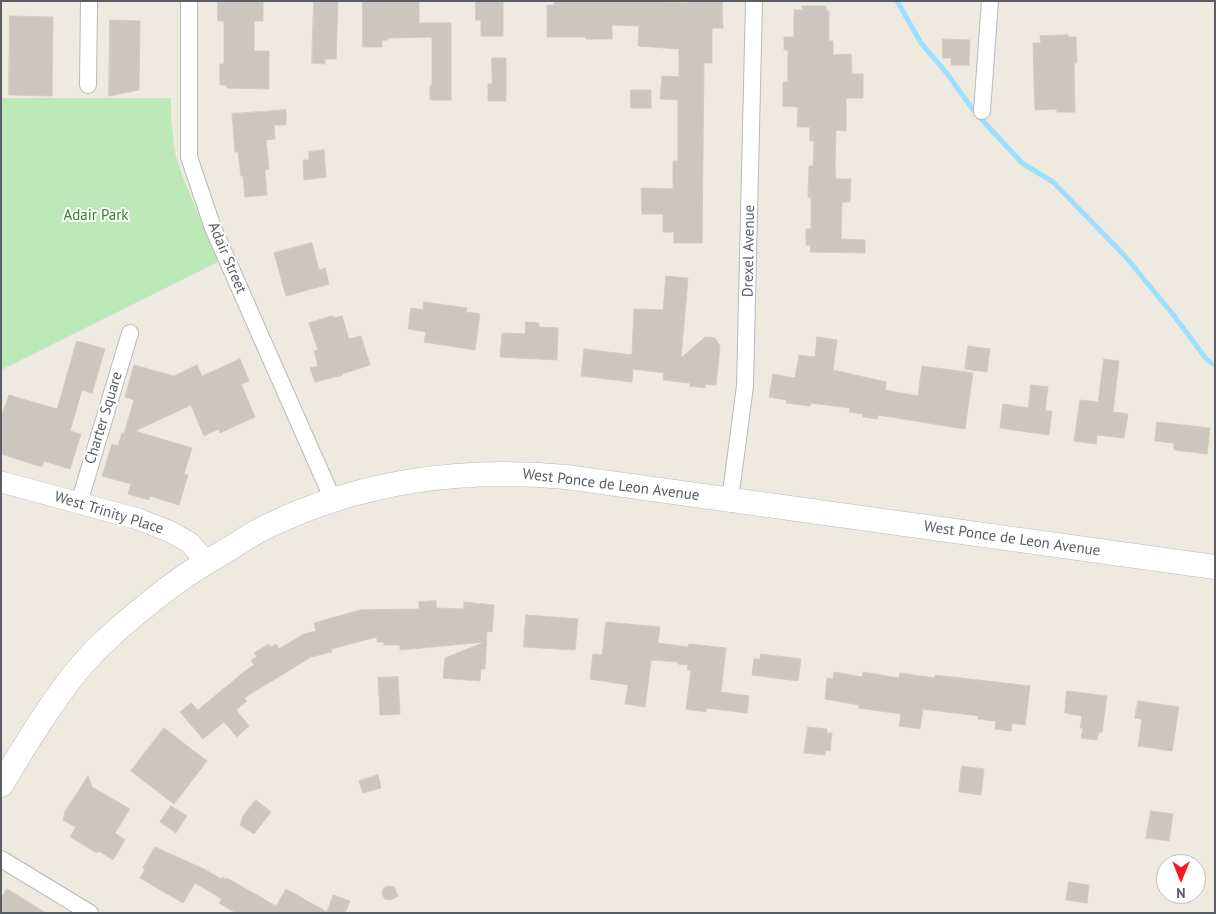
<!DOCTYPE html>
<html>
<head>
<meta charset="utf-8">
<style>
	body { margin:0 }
	#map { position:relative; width:1216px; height:914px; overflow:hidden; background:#eeeae0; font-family:"PT Sans",sans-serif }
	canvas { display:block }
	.frame { position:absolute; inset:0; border:2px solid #595e63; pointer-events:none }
	.north { position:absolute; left:1156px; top:854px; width:50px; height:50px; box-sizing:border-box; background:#fff; border:1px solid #bdbfc1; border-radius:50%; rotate:180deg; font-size:14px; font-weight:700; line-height:20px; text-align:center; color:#595e63 }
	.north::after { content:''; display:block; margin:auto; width:18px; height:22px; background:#fc181b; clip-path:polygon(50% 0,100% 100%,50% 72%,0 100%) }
</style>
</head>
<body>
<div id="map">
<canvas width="1216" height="914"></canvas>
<div class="frame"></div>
<div class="north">N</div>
</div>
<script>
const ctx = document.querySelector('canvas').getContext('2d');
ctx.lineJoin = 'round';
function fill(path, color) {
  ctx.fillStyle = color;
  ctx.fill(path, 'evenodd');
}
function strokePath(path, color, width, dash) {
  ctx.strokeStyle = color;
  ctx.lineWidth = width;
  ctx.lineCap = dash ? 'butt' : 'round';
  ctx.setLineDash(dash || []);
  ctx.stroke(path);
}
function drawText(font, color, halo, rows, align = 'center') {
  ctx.font = font + ' "PT Sans",sans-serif';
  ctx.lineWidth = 4;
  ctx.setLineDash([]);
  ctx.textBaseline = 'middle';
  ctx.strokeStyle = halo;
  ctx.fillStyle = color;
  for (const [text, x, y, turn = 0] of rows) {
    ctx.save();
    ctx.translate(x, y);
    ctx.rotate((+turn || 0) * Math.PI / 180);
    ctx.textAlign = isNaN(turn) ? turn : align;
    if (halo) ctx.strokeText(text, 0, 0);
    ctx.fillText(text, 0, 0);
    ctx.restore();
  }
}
const green = new Path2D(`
	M1,98H171V119L175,152L182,175L218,262L1,370Z`);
const stream = new Path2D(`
	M897,1L921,43L945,71L974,111L1022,163L1053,182L1125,256L1175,317L1207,360L1215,365`);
const building = new Path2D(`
	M218,1H263V21H254V51H269V89L227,88V85H220V64H224V21H218Z
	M314,1H338L336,59H325V64L312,63Z
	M363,1L419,2V23H451V100H430V85H432V37L388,38V40H382V47H363Z
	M476,1H503V36H481V20H476Z
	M554,1H649L687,3V1H722L723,28H712V63H704L702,243H674V232H663V214H642L641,188L673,189V161H678V100L660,99L662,76L679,77V49L638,46L639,26L612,25V39H586V37H547V5H554Z
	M802,6H826V11H829V41H833V55L851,54L852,74H863V98H846V131L836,130L835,167L836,179H851L850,202H842L841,239L865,240V253L810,252L811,245H806V229H811V197H808L809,166H813L814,141H810V127H797L798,107L783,106V82H788V50H784V37H794V10H802Z
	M10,16L53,17L52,96L9,95Z
	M110,20L140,21L139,90L109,96Z
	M1068,35V37H1076L1077,63H1074L1075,112H1057V109L1035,110L1033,43H1041L1040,36Z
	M943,39L970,40L969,65H951V58H943Z
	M492,58H506V101H488V84H492Z
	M631,90H651V108H631Z
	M286,110V125H274L275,139L266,140L269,169L265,170L267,195L245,197L243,176H241L238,152H235L232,114Z
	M324,150L326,177L304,180L303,160H309V152Z
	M312,243L319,270L325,268L329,284L286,296L274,253Z
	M666,276L688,278L681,358L705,337L715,338L720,346L716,385L705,384V388L690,386V383L663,380L664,373L633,369L632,382L581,376L584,349L632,355L634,309L663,310Z
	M424,302L467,308L466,312L480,314L475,350L424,342L426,332L408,329L411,308L423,310Z
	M333,316L334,318L342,316L349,339L361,336L370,365L342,374L343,375L315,382L310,368L318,366L314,351L318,350L309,323Z
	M526,322L539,323V327L558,328L557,360L500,357L502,333L525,334Z
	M817,337L837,340L833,370L886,382L885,390L918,396L922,366L973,373L965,429L878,415L877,419L863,417V414L849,412L850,408L811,403L810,406L786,403L787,400L769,397L773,374L795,378L799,355L815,357Z
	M77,341L105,349L92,393L82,390L70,431L81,434L70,469L44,461L42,467L1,454V417L9,395L57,409Z
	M968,346L990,349L987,372L965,369Z
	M240,359L249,381L241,384L255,417L220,433L219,429L204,436L191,405L135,431L192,448L184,474L188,475L179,505L150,496L149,500L128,494L131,484L102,476L112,444L118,446L122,433L124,434L134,400L125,397L134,365L174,376L197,365L202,376Z
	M1104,359L1119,361L1113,412L1128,414L1124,438L1097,435L1096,444L1074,441L1080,400L1098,402Z
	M1031,385L1048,387L1045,411H1052L1049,435L1000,428L1003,404L1028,408Z
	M1157,422L1210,428L1207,454L1174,450V443L1155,441Z
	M436,601V608L464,609V602L494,605L492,632L487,631L485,669H481L480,681L443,678L445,658L485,642L400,650V645H384V642H377V637L331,649L332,652L311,657L244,698L247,701L236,710L249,726L237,737L224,722L203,739L180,712L191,703L198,710L245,671L254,665L251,660L257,657L254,653L269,644L271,647L276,644L279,649L304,634L316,631L314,623L360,610L419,609V602Z
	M526,615L578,619L575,650L524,647Z
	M606,622L660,627L658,643L688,647L689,644L726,648L721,692L749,696L747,713L706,708V712L686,709L691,671L687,670L688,665L678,664V662L651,660L645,707L625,704L628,685L590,679L593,654L602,655Z
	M761,654L801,659L798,681L752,675L754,659H760Z
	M834,672L862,677L863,672L899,678L900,673L935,678V675L1030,686L1025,725L1012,723L1011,731L995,729L996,721L978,719L979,716L923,709L920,729L899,726L901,714L859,708V705L825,699L827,678L833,679Z
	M398,677L400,714L380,715L378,678Z
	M1067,691L1107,696L1102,732H1099L1097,740L1081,738L1083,728H1080L1082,716L1065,713Z
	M1138,701L1179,707L1172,751L1138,746L1142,719L1135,718Z
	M808,727L827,729V733H832L830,751L825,750V755L804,753Z
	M164,728L207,761L174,804L131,771Z
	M962,766L984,769L981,795L959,792Z
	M378,775L381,788L363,793L359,781Z
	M88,776L92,787L130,809L115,833L125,840L113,860L99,851L97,853L70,837L76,827L63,820L65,812Z
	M256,800L271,812L254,834L240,825L243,816Z
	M171,806L187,816L176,833L160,822Z
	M1151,811L1173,814L1169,841L1146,838Z
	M155,847L204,869L221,879L222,877L227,880V878L276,906L286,889L327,912L333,895L350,901L345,913H236L219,903L222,899L195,883L183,903L140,878L145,869L143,868Z
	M1069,882L1089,885L1087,903L1066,900Z
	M388,886L394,887L398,896L391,900L385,899L382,894L383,889Z
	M7,889L46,913H1V899Z`);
const minor = new Path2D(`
	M189,1V157L213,228L333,500
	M88,85L89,1
	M982,111L990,1
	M730,500L745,386L754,1
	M79,503L130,333
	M1,859L90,913`);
const tertiary = new Path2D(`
	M1,482L138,519L171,532L190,543L206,562`);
const secondary = new Path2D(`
	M1,785C25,746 48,707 76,672C97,646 122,625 148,604C173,583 200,565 229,549C242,541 254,532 268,526C361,481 464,467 566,477L1215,567`);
const parkNames = [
	["Adair Park",96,216]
];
const streetNames = [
	["Drexel Avenue",749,251,-89],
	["Adair Street",227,258,67],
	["Charter Square",104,418,-73],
	["West Ponce de Leon Avenue",611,485,7],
	["West Trinity Place",109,513,17],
	["West Ponce de Leon Avenue",1012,539,8]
];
fill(green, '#bde9b9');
strokePath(stream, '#9fdeff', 5);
fill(building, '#cbc6bf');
strokePath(building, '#d3cbbe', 1);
strokePath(minor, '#b6babf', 18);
strokePath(tertiary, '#b6babf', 22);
strokePath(secondary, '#b6bbc1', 25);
strokePath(minor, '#fff', 16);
strokePath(tertiary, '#fff', 21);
strokePath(secondary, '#fff', 24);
drawText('15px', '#2e822a', '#fff', parkNames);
drawText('15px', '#595e63', '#fff', streetNames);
</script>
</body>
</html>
